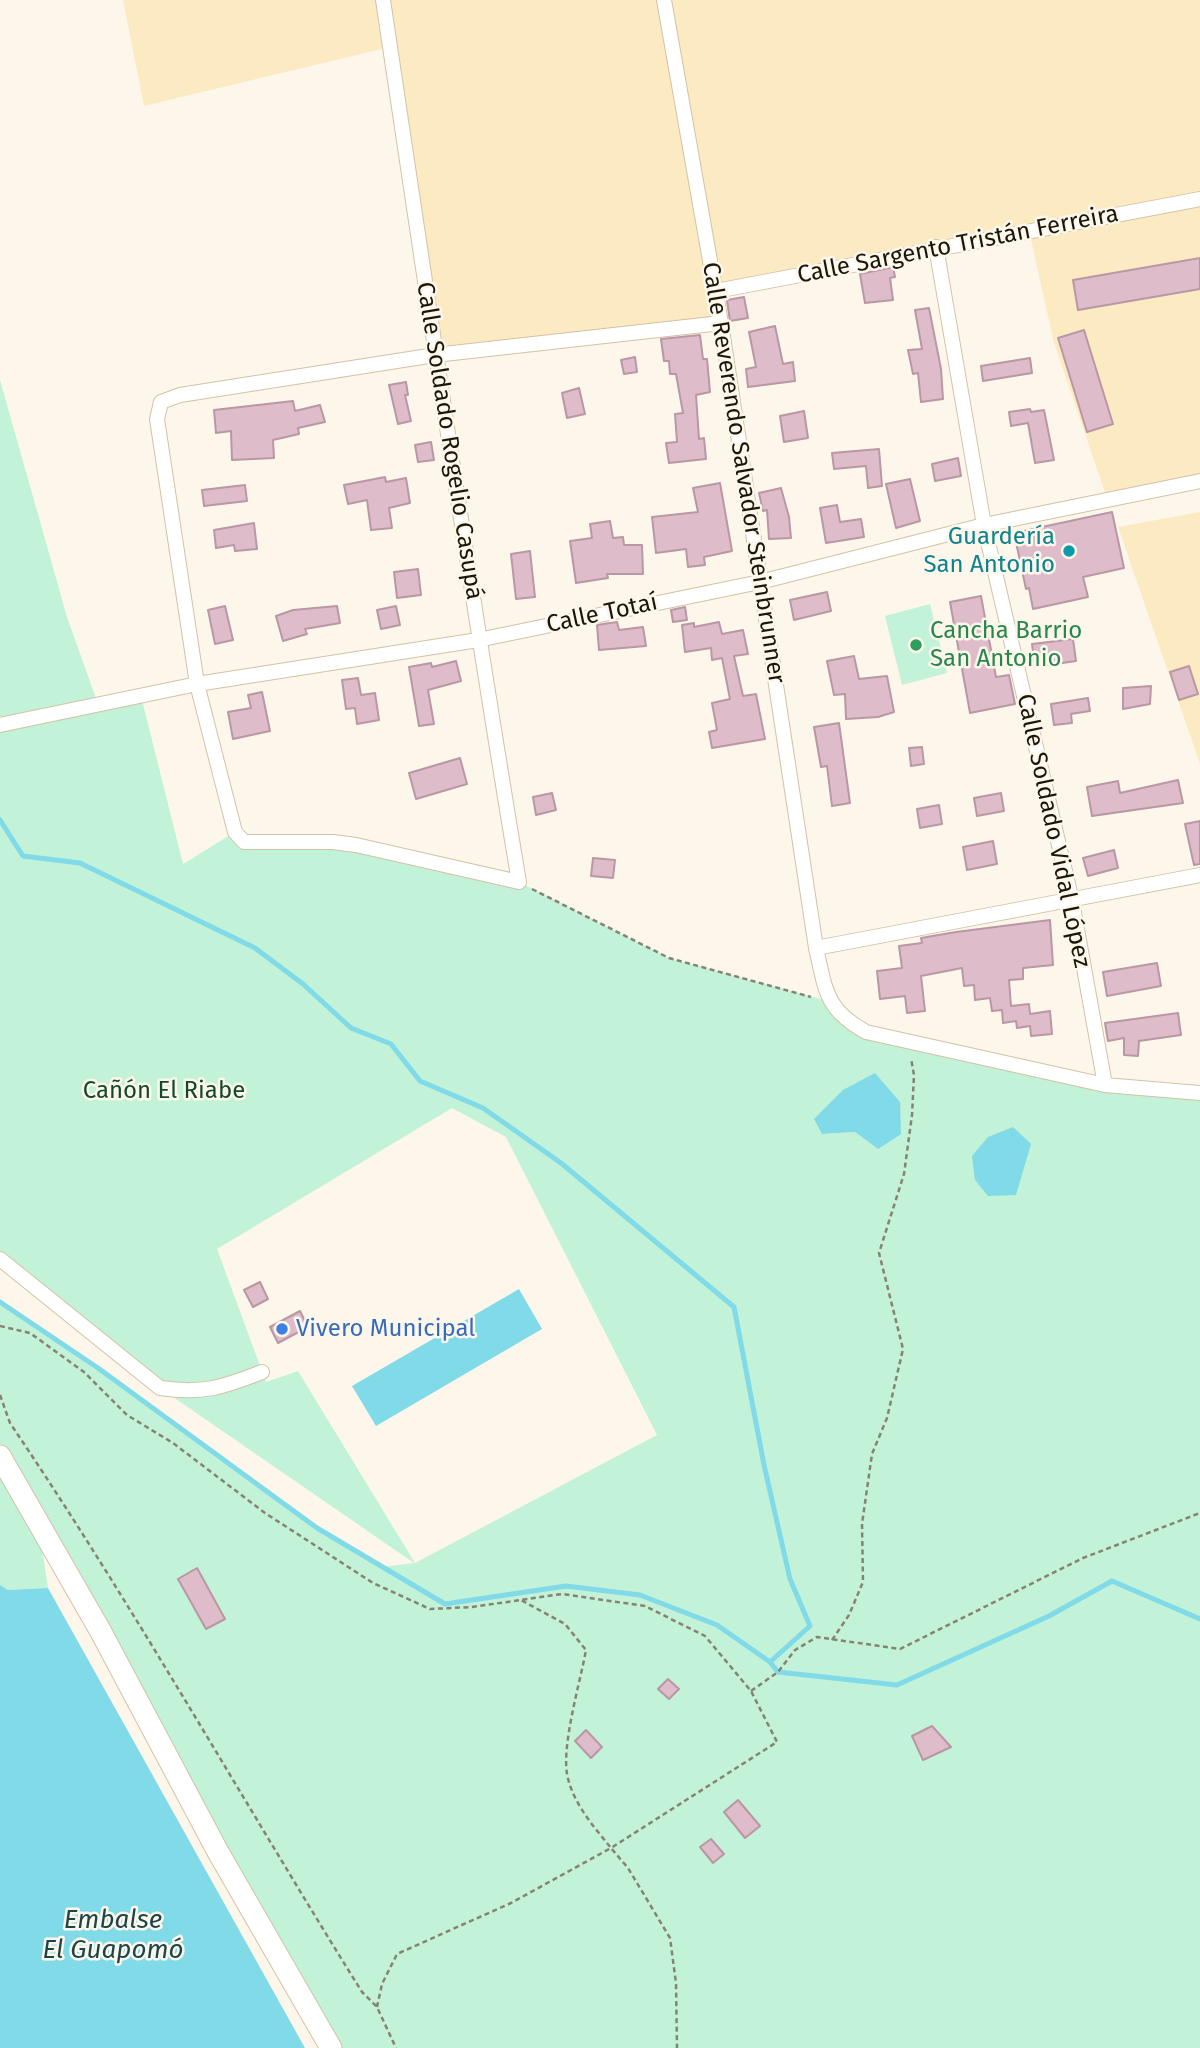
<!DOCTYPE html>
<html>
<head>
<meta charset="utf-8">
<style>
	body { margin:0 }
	canvas { display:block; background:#fdf7eb }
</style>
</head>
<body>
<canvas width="1200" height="2048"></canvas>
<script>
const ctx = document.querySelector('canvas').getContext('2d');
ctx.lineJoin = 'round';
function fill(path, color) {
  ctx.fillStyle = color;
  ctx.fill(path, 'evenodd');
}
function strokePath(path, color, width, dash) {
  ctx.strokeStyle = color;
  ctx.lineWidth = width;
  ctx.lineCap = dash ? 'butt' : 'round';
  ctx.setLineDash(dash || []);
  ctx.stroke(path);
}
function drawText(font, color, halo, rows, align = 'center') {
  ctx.font = font + ' "Fira Sans",sans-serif';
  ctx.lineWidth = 5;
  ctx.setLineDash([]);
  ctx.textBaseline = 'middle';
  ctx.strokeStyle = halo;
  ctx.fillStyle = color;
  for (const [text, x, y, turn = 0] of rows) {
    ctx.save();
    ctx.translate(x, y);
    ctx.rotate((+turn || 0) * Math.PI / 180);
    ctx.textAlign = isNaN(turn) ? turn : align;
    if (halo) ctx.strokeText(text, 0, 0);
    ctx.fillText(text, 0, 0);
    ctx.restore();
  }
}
const built = new Path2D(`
	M123,0H1200V481L1108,501L1054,343L1029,231L717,291L721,323L435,355L390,47L144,106Z
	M1200,512V764L1118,527Z`);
const green = new Path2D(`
	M0,380L67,617L98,704L141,696L183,864L235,832L244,842H333L519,882L669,958L828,1001L843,1019L1104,1085L1200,1093V2048H331L39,1528L48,1588L8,1590L0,1585V1302L98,1368L317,1528L382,1567L414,1563L160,1388L0,1259ZM900,1102L878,1149L855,1132L822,1134ZM452,1108L506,1137L657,1435L415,1563L298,1371L266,1382L217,1249Z
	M930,604L947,673L902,685L885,616Z`);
const water = new Path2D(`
	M875,1073L900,1102L901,1134L878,1149L855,1132L822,1134L814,1119L843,1090Z
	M1013,1127L1031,1144L1016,1195L988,1196L975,1180L972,1156L988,1137Z
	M519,1289L542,1329L376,1426L352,1386Z
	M0,1585L8,1590L48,1588L305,2048H0Z`);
const stream = new Path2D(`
	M0,820L23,856L80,863L255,948L303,984L351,1028L391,1044L420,1081L483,1108L561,1163L734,1307L764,1465L790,1579L810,1626L770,1662
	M0,1302L98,1368L317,1528L445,1604L566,1586L640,1595L717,1625L770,1662L778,1672L897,1685L1049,1616L1112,1581L1200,1619`);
const building = new Path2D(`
	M1200,258V289L1078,310L1073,280Z
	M893,267L895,277L890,278L893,300L865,303L860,274Z
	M744,297L748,318L730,321L727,300Z
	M929,308L941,369L943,399L921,402L918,373L913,374L908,350L922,349L915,310Z
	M775,326L783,364L793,362L795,381L748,387L746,369L756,367L749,332Z
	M1084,330L1113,424L1087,432L1058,338Z
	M700,335L703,359H707L710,392L696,395L699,439L704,438L706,459L669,463L666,443L677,442L675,414L683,413L676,374H670L669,361H664L661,339Z
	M635,357L637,372L624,374L621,360Z
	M1030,358L1032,373L983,381L981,366Z
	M406,382L408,395H405L411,421L398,424L389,385Z
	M579,388L585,414L567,418L562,393Z
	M293,401L295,411L320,405L325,422L298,428L299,434L273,440L274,458L232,460L231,431L216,433L214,410Z
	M1030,409L1031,412L1044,410L1054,460L1035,463L1028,423L1011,426L1009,412Z
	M804,411L808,438L784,442L780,416Z
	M431,442L434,460L418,462L415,445Z
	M879,449L882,486L868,488L866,466L834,469L832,453Z
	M958,458L961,476L935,481L932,464Z
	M385,477L386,482L406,478L410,503L389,508L392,528L371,530L367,500L348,504L344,485Z
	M910,479L920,521L896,528L886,484Z
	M720,483L732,551L704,557L705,565L688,567L686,549L656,553L652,517L698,512L693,488Z
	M245,485L247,501L204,506L202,490Z
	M781,488L789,517L791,538L769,539L767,510L763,511L759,493Z
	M837,505L840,522L861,519L864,537L826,543L820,508Z
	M1112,512L1124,568L1083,577L1088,597L1033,609L1029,588L1026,589L1014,533Z
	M610,521L613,538L623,537L624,545H642L643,574H607L608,578L576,583L570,541L592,538L590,524Z
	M254,523L257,549L235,551L234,545L216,548L214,530Z
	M530,551L535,597L516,599L511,554Z
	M418,569L421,595L397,598L394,572Z
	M827,592L831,611L794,620L790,600Z
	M981,596L996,677L1009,675L1015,704L970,713L950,602Z
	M225,606L233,640L215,644L208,610Z
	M337,606L340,623L305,629L307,634L283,641L276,616L293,610Z
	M396,606L400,625L381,629L377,610Z
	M685,607L687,620L673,622L671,610Z
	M617,622L619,630L643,627L646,646L599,650L597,625Z
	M719,622L722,634L743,630L748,654L734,656L743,696L756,694L765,739L712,748L709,732L717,730L712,703L730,699L722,658L712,660L711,648L685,652L682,625L694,623V627Z
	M1073,639L1076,661L1035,667L1032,644Z
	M854,656L859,679L887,676L894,712L878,717L846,719L845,694L834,695L827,661Z
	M456,661L461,681L428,690L434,724L419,726L409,667L431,663L432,667Z
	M1189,666L1198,694L1179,700L1170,672Z
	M358,678L361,695L375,693L379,720L357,724L355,708L346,709L342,680Z
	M1151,686L1150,704L1123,709V688Z
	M262,692L270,731L233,739L228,712L251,708L248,695Z
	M1088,698L1090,711L1071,714L1072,723L1054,725L1051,704Z
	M839,723L850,803L832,806L827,766L821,767L814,727Z
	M922,747L924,764L911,766L909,748Z
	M460,758L467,784L416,799L409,773Z
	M1178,780L1183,803L1092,816L1087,787L1118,781L1120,793Z
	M552,793L556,810L536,815L533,797Z
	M1001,793L1004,811L977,816L974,798Z
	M939,805L942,824L920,828L917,809Z
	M1200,821V864L1194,865L1185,824Z
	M993,841L997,864L967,870L963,847Z
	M1114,850L1118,868L1088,876L1083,858Z
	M593,858L615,860L613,878L591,876Z
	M1050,920L1053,965L1023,968V979L1009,980L1011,1006L1029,1004L1030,1014L1050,1011L1052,1034L1031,1036L1030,1026L1017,1028L1016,1021L1003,1023L1002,1010L992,1011L990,998L975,1000L974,985L964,986L962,968L921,976L925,1011L907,1013L905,996L880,999L877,971L902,968L899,946L922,943L921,938L956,932Z
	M1157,963L1161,986L1107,996L1103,972Z
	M1178,1013L1181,1035L1139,1041L1138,1056L1124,1055V1038L1108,1041L1105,1023Z
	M260,1282L268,1299L253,1307L244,1290Z
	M300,1311L308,1327L278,1343L270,1327Z
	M197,1568L225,1619L206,1629L178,1579Z
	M668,1679L679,1689L669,1699L658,1689Z
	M932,1726L951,1747L923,1760L912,1736Z
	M586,1730L602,1747L591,1758L575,1741Z
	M738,1800L760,1826L745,1838L724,1812Z
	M711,1839L724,1854L713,1863L700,1847Z`);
const path = new Path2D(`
	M532,889L669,958L811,997
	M0,1326L30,1333L84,1372L127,1415L173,1443L265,1513L373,1583L430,1609L472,1607L562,1594L645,1606L705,1636L751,1691L777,1742L611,1848C594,1827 572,1802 567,1774C562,1743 580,1683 586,1650L565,1624L519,1599
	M0,1395L10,1423C135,1608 244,1803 362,1992L377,2007L396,2048
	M832,1640L849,1615L863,1582L862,1524L872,1454L887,1418L903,1349L879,1253L904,1174L912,1115L914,1075L911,1058
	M751,1691L778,1672L795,1650L817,1637L900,1649L1083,1558L1200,1513
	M377,2007L382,1984L397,1954L511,1903L611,1848L628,1868L670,1938L676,1983L677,2048`);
const street = new Path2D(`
	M383,0C427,294 470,589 519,882L356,845L333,842H244L235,832L197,684L157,419L161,402L180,395L435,355L721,323
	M664,0L721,323L816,948C826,991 825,1009 866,1032L1105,1085L1200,1093
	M936,247L984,525L1072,901L1105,1085
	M716,291L1200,199
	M0,725L197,684L478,640L760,582L984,525L1200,481
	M816,948L1200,875
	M0,1259L160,1388C203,1394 221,1388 262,1372`);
const secondary = new Path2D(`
	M0,1456L101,1632L218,1852L331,2048`);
const markers = [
	[1069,551,7,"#0f9aa8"],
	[916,645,7,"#2e9e5b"],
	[282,1329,7,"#3f7fe0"]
];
const streetNames = [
	["Calle Sargento Tristán Ferreira",958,245,-11],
	["Calle Soldado Rogelio Casupá",449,441,81],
	["Calle Reverendo Salvador Steinbrunner",743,473,81],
	["Calle Totaí",602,614,-12],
	["Calle Soldado Vidal López",1053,831,78]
];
const cultureNames = [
	["Guardería",1055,537],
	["San Antonio",1055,565]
];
const leisureNames = [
	["Cancha Barrio",930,631],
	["San Antonio",930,659]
];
const parkNames = [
	["Cañón El Riabe",164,1091]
];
const shopNames = [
	["Vivero Municipal",296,1329]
];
const waterNames = [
	["Embalse",113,1921],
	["El Guapomó",113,1951]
];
fill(built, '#fceac3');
fill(green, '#c2f2d7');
fill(water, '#81dae7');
strokePath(stream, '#81dae7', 5);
fill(building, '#dfbcca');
strokePath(building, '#b997a4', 2);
strokePath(street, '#d1c3a5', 16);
strokePath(secondary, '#d1c3a5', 23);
strokePath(path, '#878276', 2.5, [5, 3.5]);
strokePath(street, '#fff', 14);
strokePath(secondary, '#fff', 21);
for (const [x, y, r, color] of markers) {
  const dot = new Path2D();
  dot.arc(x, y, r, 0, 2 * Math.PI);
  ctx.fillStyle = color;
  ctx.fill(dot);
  strokePath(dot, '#fdf7eb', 2.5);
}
drawText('24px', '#1b160b', '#fdf7eb', streetNames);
drawText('24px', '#0d838f', '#fdf7eb', cultureNames, 'right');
drawText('24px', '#27864d', '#fdf7eb', leisureNames, 'left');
drawText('24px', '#114830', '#fdf7eb', parkNames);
drawText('24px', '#366cbe', '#fdf7eb', shopNames, 'left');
drawText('italic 26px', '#1b454a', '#fdf7eb', waterNames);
</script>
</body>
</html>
